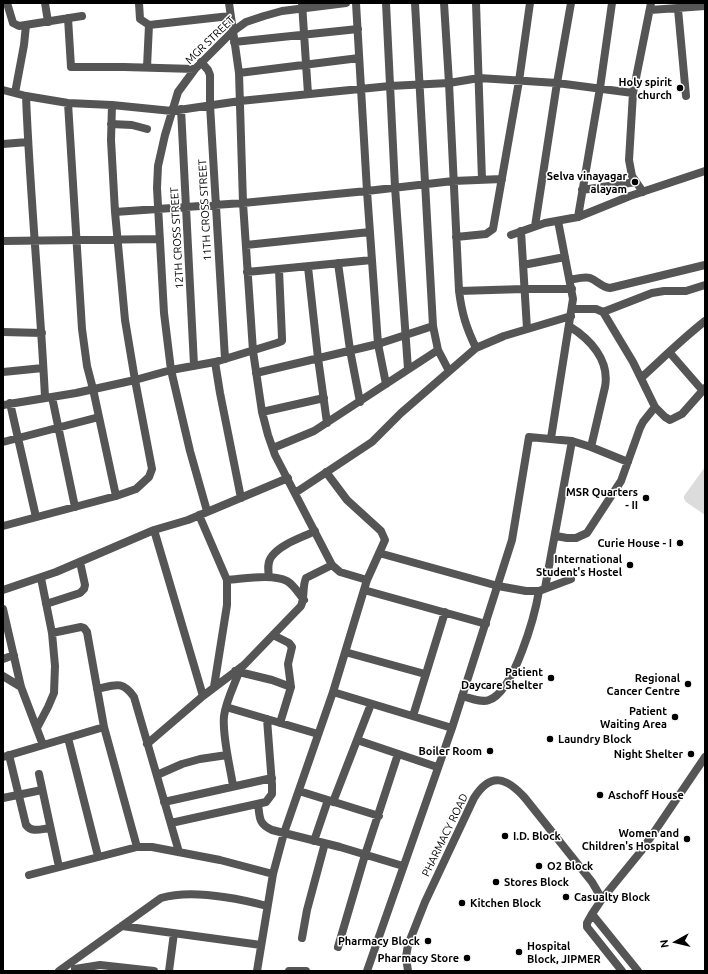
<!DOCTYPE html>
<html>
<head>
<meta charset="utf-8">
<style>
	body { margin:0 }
	#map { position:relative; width:708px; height:974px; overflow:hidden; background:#fff; font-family:Ubuntu,sans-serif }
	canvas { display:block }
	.frame { position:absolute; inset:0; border:4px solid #000; pointer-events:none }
	.north { position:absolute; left:656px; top:922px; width:40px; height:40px; -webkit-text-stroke:3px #fff; paint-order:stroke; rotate:262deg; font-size:11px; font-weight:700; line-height:16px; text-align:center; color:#000 }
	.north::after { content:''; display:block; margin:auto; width:14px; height:18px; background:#000; clip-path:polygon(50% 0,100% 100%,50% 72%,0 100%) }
</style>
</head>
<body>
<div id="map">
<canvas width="708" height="974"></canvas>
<div class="frame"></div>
<div class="north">N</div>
</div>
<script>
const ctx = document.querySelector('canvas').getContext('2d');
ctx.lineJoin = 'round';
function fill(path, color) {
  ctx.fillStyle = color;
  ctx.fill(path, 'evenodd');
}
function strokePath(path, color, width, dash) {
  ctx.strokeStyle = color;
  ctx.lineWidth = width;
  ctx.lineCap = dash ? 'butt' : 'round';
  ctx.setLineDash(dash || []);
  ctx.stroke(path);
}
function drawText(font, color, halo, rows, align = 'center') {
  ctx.font = font + ' Ubuntu,sans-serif';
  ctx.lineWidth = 3;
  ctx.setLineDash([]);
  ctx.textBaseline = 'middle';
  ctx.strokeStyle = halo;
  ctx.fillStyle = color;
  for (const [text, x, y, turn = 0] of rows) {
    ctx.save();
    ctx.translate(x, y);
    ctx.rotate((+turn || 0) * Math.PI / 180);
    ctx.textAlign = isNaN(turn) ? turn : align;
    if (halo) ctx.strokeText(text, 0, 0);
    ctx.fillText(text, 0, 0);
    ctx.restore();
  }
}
const green = new Path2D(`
	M705,467V515L686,502L684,499V496Z`);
const minor = new Path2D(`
	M7,3L13,23L19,26L82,16
	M45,3L48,22
	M139,3L140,19L149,25
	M229,3L239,73L243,203L253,351L262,412L268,435L275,455L332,565L340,572L367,580
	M302,3L308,94
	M356,3L367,191L378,344L386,384
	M386,3L395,187L408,369
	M415,3L433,326L438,350L449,371
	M444,3L449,83L459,291C462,314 466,327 476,348
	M476,3L482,180
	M678,9L686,96
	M650,10L705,6
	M68,18L71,67H124L195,69
	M234,42L358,29
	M201,62L208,70L210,75V105L225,359
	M147,67L149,25L230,16
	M239,73L359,58
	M3,90L26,96L68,103L112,105L172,111L240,101L390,86L449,83L479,78L557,83L633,93L651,3
	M15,93L24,45L26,25
	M633,93L629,160L632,176L643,192
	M26,96C30,197 40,297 45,397
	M68,103L82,329L87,366L93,389L116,496
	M181,109L194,365
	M111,124L132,125L147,129
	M3,144L28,142
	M582,190L636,182
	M115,212L243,203L367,191L453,181L502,179
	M578,217L600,88L612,3
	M535,226L557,83L571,3
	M521,231L527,329
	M511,235L545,223L578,217L630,196L705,171
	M456,237L486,234L493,229L519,81L530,3
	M3,241L160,239
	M246,245L370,232
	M338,263L350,350L360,402
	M523,265L565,257
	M308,267L318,358L327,423
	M247,272L372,260
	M570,280C576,279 584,276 590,278C598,281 601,287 610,288L705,265
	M459,291L524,289H572
	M572,309H596L603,312L633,362L655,407L665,417L670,420L682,414L705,388
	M603,312L652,293L664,291H686L705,285
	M569,326C590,339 610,360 605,387L591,447
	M3,332L42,333
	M670,353L703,391
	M215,362L220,393L241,498
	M3,372L43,368
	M256,373L378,344L433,326
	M641,378C662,359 682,339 705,321
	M52,397L75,507
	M10,403L36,517
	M3,405L76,393L135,380L171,370L215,362L277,343L282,341V338L279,270
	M262,412L324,398
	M551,438L573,299L558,221
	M3,442L99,417
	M273,448L314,431L438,350
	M295,493L372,442L401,413L476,348L504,336L571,316
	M207,511L190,451L171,370L164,313L157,188L158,166L165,135L178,92L195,69L232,32L246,22L264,16L282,11L346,3
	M199,515L227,580V605L214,687
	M3,526L116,496L136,489L149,477L152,469L135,380L125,320L115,212L111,140L112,105
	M154,530L203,696
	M556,536L567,538H576L587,533L621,481L640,428L643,422L655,407
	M379,553L498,586L526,591H539L571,579
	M269,577C268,570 267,562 272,556C281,544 301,538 315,531
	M227,580C243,579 272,573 287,581C294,585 299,594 304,600
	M545,588L572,441
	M3,590L56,572L154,530L188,520L288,478
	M364,590L486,624
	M46,604L80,593L84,589L85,585L80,562
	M3,609L21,687L43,745
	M52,633L81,627L84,628L87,632L104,727L137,847
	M273,635L289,643L292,647L288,664L291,687L280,723
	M345,652L425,674
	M3,659L14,655
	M235,671L272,680L291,687
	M3,676L21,687
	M97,689C115,685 122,680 134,697L179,852
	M333,692L452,728
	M462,696C470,698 481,703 489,700C514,692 535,615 539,591
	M226,707L318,734
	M413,716L445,612
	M37,728L48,707L54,693L55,666L52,633L41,578
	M68,738L98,856
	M357,740L437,767
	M147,744L203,696L244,665L301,606C305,597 302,587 306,578L332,565
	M9,755L26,825C32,833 41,829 50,828
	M3,757L104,727
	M39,774L59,867
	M157,775L182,764L200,759L227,755
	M233,786C230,766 222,736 224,716C226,701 234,686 239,672
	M299,791L379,816
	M3,798L42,790
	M164,802L272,778
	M333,802L371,704
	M258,804C260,817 258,824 272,830L340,847L403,866
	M171,823L266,802L272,794V785L267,719
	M314,841L328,800
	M29,875L137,847H152L220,860L273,874
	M592,914L602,899L642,850L705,757
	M122,926L261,945
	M302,938L307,910L325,843
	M338,947L365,855L398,754
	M75,969L100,965L154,971
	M59,971L161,898C192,889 236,898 267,906
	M169,971L174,933
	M257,971L273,874L284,833L333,692L367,580L385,540L381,531L347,500L326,472
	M289,971H306
	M367,971L452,728L512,540L529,437L572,441L591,447L628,462
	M408,971L406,957L408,945L425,902L474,798C491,771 507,778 525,798L592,882L602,899
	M622,971L587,927V923L592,914L638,971`);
const markers = [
	[680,88,4,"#000"],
	[635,182,4,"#000"],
	[646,498,4,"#000"],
	[680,543,4,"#000"],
	[630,565,4,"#000"],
	[551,678,4,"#000"],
	[688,684,4,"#000"],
	[675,717,4,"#000"],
	[550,739,4,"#000"],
	[490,751,4,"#000"],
	[691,754,4,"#000"],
	[600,795,4,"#000"],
	[505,836,4,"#000"],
	[687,839,4,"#000"],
	[539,866,4,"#000"],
	[496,882,4,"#000"],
	[566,897,4,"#000"],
	[462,903,4,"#000"],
	[428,941,4,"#000"],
	[519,952,4,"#000"],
	[467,958,4,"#000"]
];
const streetNames = [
	["MGR STREET",210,40,-44],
	["11TH CROSS STREET",205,210,-93],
	["12TH CROSS STREET",177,238,-93],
	["PHARMACY ROAD",445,835,-64]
];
const poiNames = [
	["Holy spirit",672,82],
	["church",672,95],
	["Selva vinayagar",627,176],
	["alayam",627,189],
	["MSR Quarters",638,492],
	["- II",638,505],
	["Curie House - I",672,543],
	["International",622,559],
	["Student's Hostel",622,572],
	["Patient",543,672],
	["Daycare Shelter",543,685],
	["Regional",680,678],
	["Cancer Centre",680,691],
	["Patient",667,711],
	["Waiting Area",667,724],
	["Laundry Block",558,739,"left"],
	["Boiler Room",482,751],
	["Night Shelter",683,754],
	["Aschoff House",608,795,"left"],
	["Women and",679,833],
	["Children's Hospital",679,846],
	["I.D. Block",513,836,"left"],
	["O2 Block",547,866,"left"],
	["Stores Block",504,882,"left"],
	["Casualty Block",574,897,"left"],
	["Kitchen Block",470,903,"left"],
	["Pharmacy Block",420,941],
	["Hospital",527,946,"left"],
	["Block, JIPMER",527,959,"left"],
	["Pharmacy Store",459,958]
];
fill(green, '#dcdcdc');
strokePath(minor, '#555', 8);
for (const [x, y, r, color] of markers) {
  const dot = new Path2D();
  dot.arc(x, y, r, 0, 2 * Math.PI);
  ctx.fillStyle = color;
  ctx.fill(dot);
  strokePath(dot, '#fff', 1.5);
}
drawText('11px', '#000', '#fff', streetNames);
drawText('bold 11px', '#000', '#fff', poiNames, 'right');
</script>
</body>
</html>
